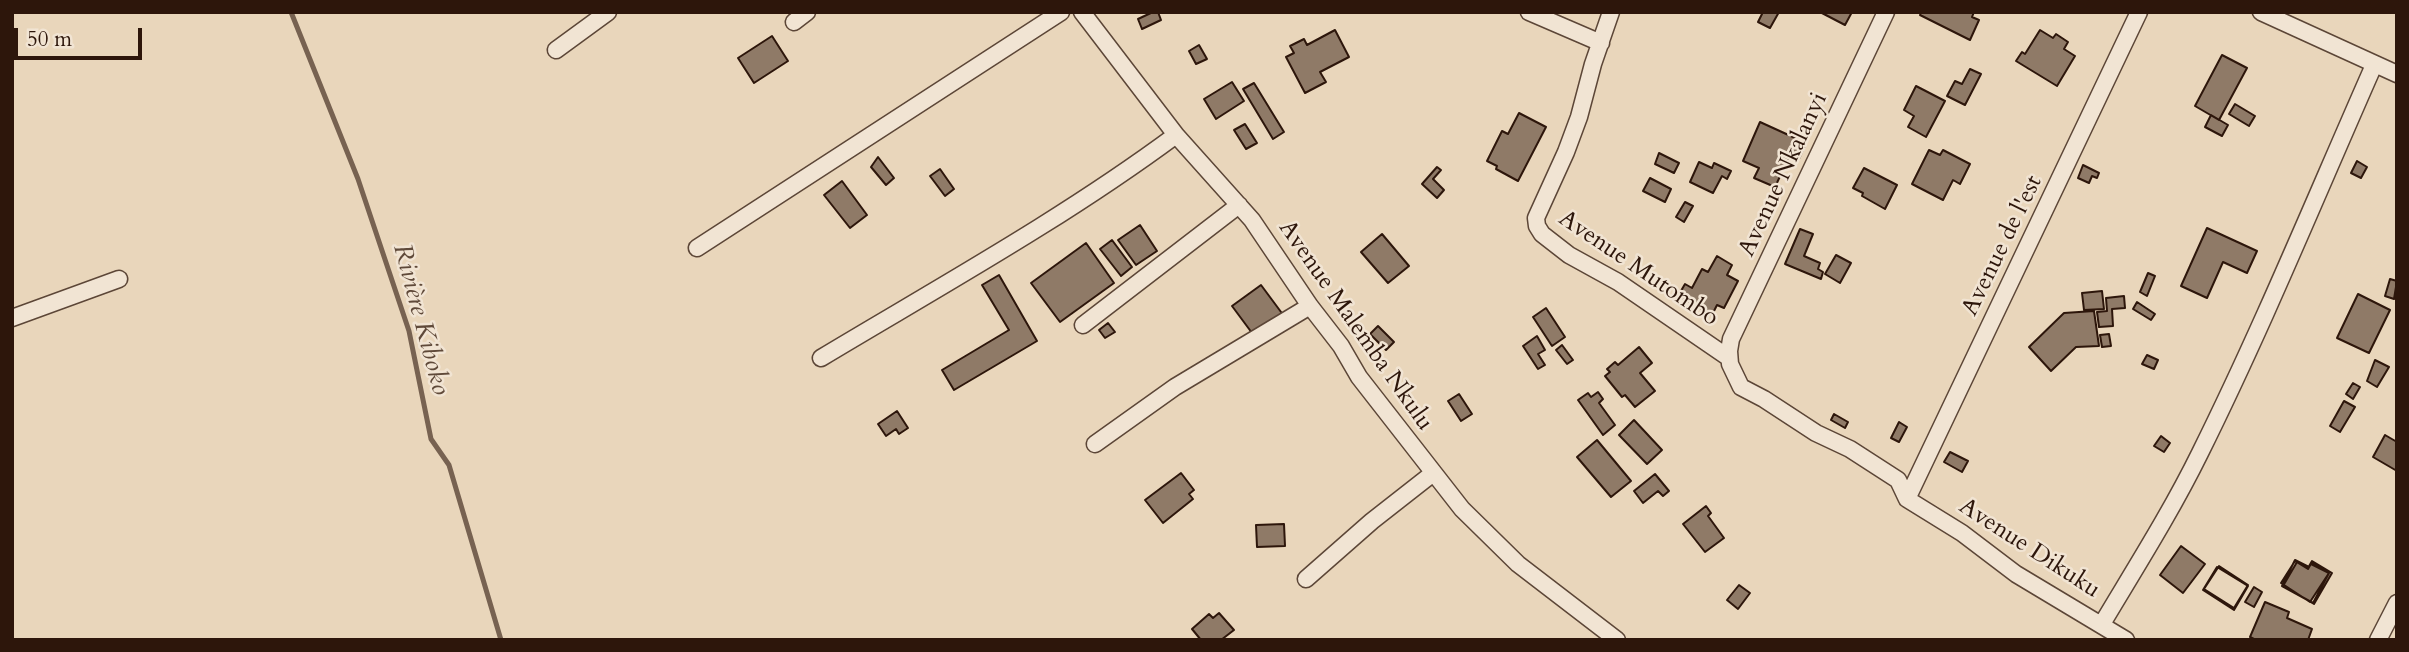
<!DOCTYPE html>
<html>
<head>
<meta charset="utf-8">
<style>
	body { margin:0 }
	#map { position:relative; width:2409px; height:652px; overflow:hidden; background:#e9d6bb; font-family:Cardo,serif }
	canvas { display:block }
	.frame { position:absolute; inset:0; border:14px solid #2d160b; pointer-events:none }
	.scale { position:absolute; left:14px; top:28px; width:128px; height:32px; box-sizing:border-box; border:4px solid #2d160b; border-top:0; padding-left:9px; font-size:21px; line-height:24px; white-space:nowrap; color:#2d160b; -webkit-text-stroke:5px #f1e4d3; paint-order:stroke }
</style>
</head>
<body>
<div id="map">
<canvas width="2409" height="652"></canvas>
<div class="frame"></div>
<div class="scale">50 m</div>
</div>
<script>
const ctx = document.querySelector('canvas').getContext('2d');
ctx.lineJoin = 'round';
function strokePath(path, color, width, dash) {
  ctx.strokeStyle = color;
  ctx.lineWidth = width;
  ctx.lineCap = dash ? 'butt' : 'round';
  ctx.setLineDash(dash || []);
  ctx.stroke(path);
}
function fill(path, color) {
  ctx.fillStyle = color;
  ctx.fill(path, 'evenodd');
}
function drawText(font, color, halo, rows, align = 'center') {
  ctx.font = font + ' Cardo,serif';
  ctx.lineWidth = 5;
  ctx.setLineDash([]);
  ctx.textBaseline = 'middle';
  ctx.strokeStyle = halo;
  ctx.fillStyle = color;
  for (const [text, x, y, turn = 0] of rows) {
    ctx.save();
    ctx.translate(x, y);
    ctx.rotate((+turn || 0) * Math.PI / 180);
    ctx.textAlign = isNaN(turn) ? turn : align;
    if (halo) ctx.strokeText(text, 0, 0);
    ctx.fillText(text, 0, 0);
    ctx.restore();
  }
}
const stream = new Path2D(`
	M291,12L358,179L409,331L431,439L449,465L501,640`);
const building = new Path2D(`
	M1153,12H1158L1161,20L1142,29L1138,19Z
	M1763,12H1779L1770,28L1758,22Z
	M1820,12H1852L1845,25Z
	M1922,12H1974L1972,17L1979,20L1970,40L1920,15Z
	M1335,30L1349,57L1320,72L1326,82L1305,93L1286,57L1294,53L1290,46L1304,39L1307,45Z
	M2040,30L2053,38L2056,34L2068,42L2064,49L2075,56L2057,86L2016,61L2022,52L2025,54Z
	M772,36L788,61L754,83L738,58Z
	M1199,45L1207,59L1196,64L1189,51Z
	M2222,55L2247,68L2219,120L2195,106Z
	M1970,69L1981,74L1965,105L1947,96L1955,81L1962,84Z
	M1232,82L1244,101L1216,119L1204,99Z
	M1254,83L1284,132L1273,139L1243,89Z
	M1916,86L1945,101L1926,137L1908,127L1914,116L1904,110Z
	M2235,104L2255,116L2249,126L2229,114Z
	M1519,113L1546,127L1518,181L1496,169L1497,166L1487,161L1502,131L1508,134Z
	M2211,115L2228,125L2222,136L2205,127Z
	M1760,122L1806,143L1799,159L1790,155L1775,187L1754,178L1759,168L1743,161Z
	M1245,124L1257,143L1246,149L1234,130Z
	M1929,150L1940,155L1943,150L1970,164L1960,184L1953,180L1943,200L1912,184Z
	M1659,153L1679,163L1674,173L1655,164Z
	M878,157L894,178L886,185L871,167Z
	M2357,161L2367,167L2361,178L2351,173Z
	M1699,162L1712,168L1714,163L1731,171L1727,179L1722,176L1713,193L1690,182Z
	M2083,165L2099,173L2097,178L2092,176L2089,183L2078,178Z
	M1437,167L1441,170L1433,179L1444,190L1437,198L1422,184Z
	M1864,168L1897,185L1885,209L1862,196L1863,193L1853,188Z
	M940,169L954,189L945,196L930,176Z
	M1650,178L1671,189L1665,202L1643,191Z
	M842,181L867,215L850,228L824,195Z
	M1685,202L1693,206L1684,222L1676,217Z
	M1140,225L1157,251L1136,265L1118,240Z
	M2207,228L2257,251L2247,273L2223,262L2207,298L2181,286Z
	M1800,229L1813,234L1804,256L1820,263L1818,269L1823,272L1821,279L1785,264Z
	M1382,234L1409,266L1388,283L1361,252Z
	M1112,240L1132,267L1121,276L1100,249Z
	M1086,243L1114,283L1060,322L1031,283Z
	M1836,255L1851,263L1840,283L1825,274Z
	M1717,256L1732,265L1727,275L1738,281L1724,308L1717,305L1712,315L1678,296L1685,284L1692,288L1702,269L1708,272Z
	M2148,273L2155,276L2147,296L2140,292Z
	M999,275L1037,341L954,390L942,370L1009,330L982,285Z
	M2390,279L2397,281L2394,299L2385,296Z
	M1261,285L1284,316L1255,337L1232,306Z
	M2102,291L2104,309L2084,310L2082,293Z
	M2358,294L2390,310L2369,353L2337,338Z
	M2124,296L2125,308L2112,309L2113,326L2099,327L2097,312L2107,311L2106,298Z
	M2137,302L2155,314L2151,320L2133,309Z
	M1546,308L1565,337L1552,346L1533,317Z
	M2094,311L2099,346L2076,347L2051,371L2029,347L2064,313Z
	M1108,323L1115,332L1105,338L1099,330Z
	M1378,326L1394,342L1386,350L1370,334Z
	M2109,334L2111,346L2102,347L2100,335Z
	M1537,336L1545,350L1538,354L1545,365L1538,369L1523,346Z
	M1562,345L1573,360L1567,364L1556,350Z
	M1639,347L1652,363L1640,373L1655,391L1635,407L1625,395L1622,397L1605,376L1610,372L1607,369L1615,362L1618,365Z
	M2147,355L2158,360L2154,369L2142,364Z
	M2375,360L2389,367L2377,387L2367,381Z
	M2353,383L2360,387L2353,399L2346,394Z
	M1598,392L1603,399L1599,403L1615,425L1603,435L1578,400L1588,393L1591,397Z
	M1459,394L1472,414L1461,421L1448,401Z
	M2344,401L2355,407L2340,432L2330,426Z
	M897,411L908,428L899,434L896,429L886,436L878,424Z
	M1834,414L1848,422L1845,428L1831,420Z
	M1634,420L1662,450L1647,464L1619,435Z
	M1899,422L1907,427L1899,442L1891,438Z
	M2385,435L2397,442V471L2373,457Z
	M2161,436L2170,443L2164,452L2154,446Z
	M1597,440L1631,481L1611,497L1577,457Z
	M1950,452L1968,461L1962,472L1944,462Z
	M1181,473L1194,490L1189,494L1193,499L1163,523L1145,500Z
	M1655,474L1669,491L1663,496L1658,491L1643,503L1634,491Z
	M1706,506L1711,513L1708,516L1724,538L1705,552L1683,524Z
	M1284,524L1285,546L1257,547L1256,525Z
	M2181,546L2205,564L2183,593L2160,575Z
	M2295,560L2309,567L2311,564L2329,573L2313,603L2282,586Z
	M2295,561L2308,569L2312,562L2329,573L2310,602L2281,583Z
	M2312,561L2332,573L2314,604L2283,586L2297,562L2308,568Z
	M2219,566L2248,585L2234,608L2204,589Z
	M2217,567L2248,586L2234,610L2203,590Z
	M1739,585L1750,593L1738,609L1727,600Z
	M2254,587L2262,592L2254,607L2245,602Z
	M2265,602L2289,612L2287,618L2312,629L2308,640H2256L2250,637Z
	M1219,613L1234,630L1221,640H1201L1192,629L1209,614L1213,618Z`);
const street = new Path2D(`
	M1082,12L1176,135L1252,220L1310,306L1341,346L1359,377L1462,509L1518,564L1617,640
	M1529,12L1601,43
	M1611,12L1593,64L1579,117L1566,152L1536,218L1537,226L1542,234L1569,255L1618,282L1729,358
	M1886,12L1731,339L1729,351L1730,364L1741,387L1764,399L1816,433L1850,449L1898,480L1907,499
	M2261,12L2397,74
	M794,22L807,12
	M556,50L608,12
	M697,248L1061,12
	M12,318L119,279
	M1083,325L1239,205
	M821,358C941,286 1064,218 1176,135
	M1095,444L1175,387L1310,306
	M1907,499L2139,12
	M1907,499L1962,533L2016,574L2126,640
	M1306,579L1372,521L1432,474
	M2102,624C2136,567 2171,512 2200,453C2263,326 2317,194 2374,65
	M2378,640L2397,603`);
const streetNames = [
	["Avenue Nkalanyi",1784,175,-65],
	["Avenue de l'est",2003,246,-64],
	["Avenue Mutombo",1638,269,34],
	["Avenue Malemba Nkulu",1355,326,55],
	["Avenue Dikuku",2029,549,33]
];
const waterNames = [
	["Rivière Kiboko",420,320,75]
];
strokePath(stream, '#776251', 5);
fill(building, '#8f7a67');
strokePath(building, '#2d160b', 2);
strokePath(street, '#5c4637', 19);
strokePath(street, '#f1e4d3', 16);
drawText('24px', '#2d160b', '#f1e4d3', streetNames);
drawText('italic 26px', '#5f4939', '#f1e4d3', waterNames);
</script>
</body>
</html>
